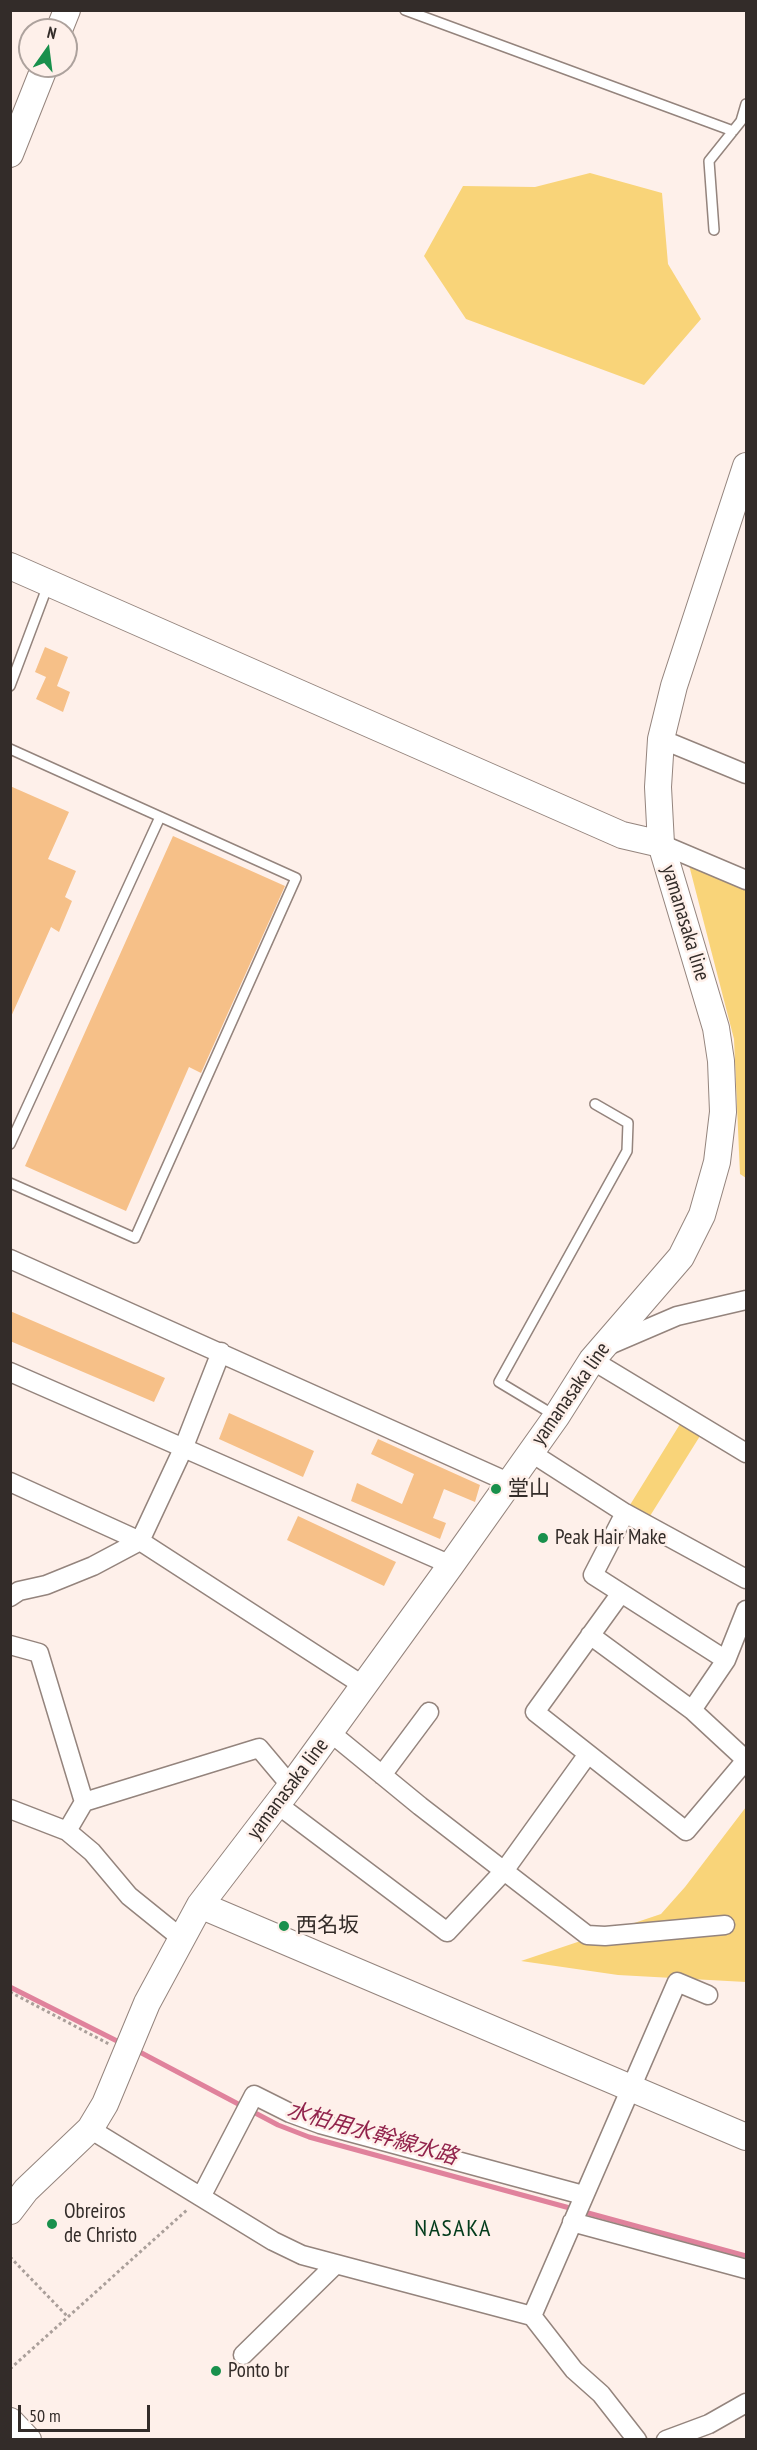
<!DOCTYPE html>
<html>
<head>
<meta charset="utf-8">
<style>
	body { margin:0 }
	#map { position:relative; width:757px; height:2450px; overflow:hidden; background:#fef0ea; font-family:"PT Sans Narrow",sans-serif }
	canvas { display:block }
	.frame { position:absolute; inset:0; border:12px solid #332c29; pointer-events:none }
	.north { position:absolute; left:18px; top:18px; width:60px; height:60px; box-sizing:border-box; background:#fef0ea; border:2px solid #ada29d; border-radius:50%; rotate:14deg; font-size:16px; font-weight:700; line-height:24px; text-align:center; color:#332c29 }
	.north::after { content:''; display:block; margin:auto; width:21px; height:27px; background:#19904c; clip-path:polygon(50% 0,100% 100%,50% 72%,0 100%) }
	.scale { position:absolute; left:18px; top:2405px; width:132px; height:27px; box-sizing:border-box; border:3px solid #332c29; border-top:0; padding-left:8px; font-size:18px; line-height:21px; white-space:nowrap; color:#332c29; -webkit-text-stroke:4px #fef0ea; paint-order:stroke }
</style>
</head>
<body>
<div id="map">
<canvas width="757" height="2450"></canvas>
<div class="frame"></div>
<div class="north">N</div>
<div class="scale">50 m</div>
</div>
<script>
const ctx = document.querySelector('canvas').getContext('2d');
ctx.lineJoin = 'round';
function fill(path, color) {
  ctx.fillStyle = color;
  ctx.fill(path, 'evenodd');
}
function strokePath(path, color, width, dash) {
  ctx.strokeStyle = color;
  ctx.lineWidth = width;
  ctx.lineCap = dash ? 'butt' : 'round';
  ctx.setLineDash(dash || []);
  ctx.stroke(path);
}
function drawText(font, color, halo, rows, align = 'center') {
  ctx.font = font + ' "PT Sans Narrow","Noto Sans JP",sans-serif';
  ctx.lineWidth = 5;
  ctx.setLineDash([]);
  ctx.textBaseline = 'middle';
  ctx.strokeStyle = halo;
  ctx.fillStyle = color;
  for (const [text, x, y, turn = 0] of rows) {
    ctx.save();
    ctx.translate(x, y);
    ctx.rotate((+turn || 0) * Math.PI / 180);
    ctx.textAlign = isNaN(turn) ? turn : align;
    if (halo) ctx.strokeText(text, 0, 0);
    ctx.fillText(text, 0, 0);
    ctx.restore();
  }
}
const green = new Path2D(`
	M590,173L662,193L668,264L701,319L644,385L466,319L424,256L463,186L535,187Z
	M689,865L746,885V1178L740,1174L734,1039Z
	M685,1416L705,1428L645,1524L625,1513Z
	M746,1807V1982L618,1975L521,1961L661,1914L685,1887Z`);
const stream = new Path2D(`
	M10,1987L123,2044
	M134,2049L278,2125L309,2137L746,2256`);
const building = new Path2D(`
	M45,647L68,657L57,686L70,692L63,712L36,699L46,677L35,672Z
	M10,786L69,812L48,859L76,871L65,897L72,901L59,932L51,927L10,1019Z
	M173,836L285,886L201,1073L189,1067L126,1211L25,1166Z
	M10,1311L165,1378L154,1402L10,1341Z
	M229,1413L314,1451L303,1477L219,1439Z
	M378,1439L480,1485L475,1502L444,1489L433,1518L446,1523L440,1539L351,1501L357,1483L402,1504L414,1474L371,1454Z
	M298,1516L396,1562L384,1586L287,1540Z`);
const path = new Path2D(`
	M10,1992L109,2044
	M10,2257L68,2317
	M10,2369L188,2209`);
const lane = new Path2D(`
	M405,10L733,131
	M714,230L709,161L741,121L746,104
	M10,686L48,585
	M10,749L296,878L135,1238L10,1183
	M10,1144L160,817
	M554,1415L499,1382L627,1151L628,1123L595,1104`);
const street = new Path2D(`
	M661,739L746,774
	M661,844L746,880
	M10,1259L508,1482
	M607,1346L677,1316L746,1300
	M592,1360L746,1453
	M10,1372L451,1565
	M530,1452L625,1513L746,1579
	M10,1482L140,1541L364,1686
	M625,1513L593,1575L726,1660
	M10,1597L19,1591L46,1585L93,1566L140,1541L183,1449L221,1352
	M590,1635L692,1710L746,1760L686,1831L535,1712L621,1593
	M10,1645L39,1653L84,1802L67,1831
	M692,1710L726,1660L746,1610
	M331,1733L420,1806L587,1935L605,1936L725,1925
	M382,1775L429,1712
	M84,1802L259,1748L291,1786
	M277,1804L447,1932L504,1871L588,1754
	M10,1809L67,1831L92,1852L129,1896L181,1938
	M90,2129L273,2241L302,2255L532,2316L574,2370L601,2394L637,2440
	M201,2197L254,2095L290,2113L320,2124L583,2195
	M572,2222L746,2269
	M532,2316L677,1982L708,1995
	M243,2355L336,2264
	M666,2440L709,2424L746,2403`);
const secondary = new Path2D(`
	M59,30L67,10
	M10,154L45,66
	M10,566L622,835L661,844
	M200,1905L746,2137
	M10,2211L26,2190L90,2129L105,2104L147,2003L200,1905L291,1786L451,1565L556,1417L592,1360L681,1257L702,1215L717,1162L723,1112L721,1061L716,1028L661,844L658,787L661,739L674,686L746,466
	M10,2421L28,2440`);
const markers = [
	[496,1489,6,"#19904c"],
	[543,1538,6,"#19904c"],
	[284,1926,6,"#19904c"],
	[52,2224,6,"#19904c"],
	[216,2371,6,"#19904c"]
];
const streetNames = [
	["yamanasaka line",685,923,73],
	["yamanasaka line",571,1394,-55],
	["yamanasaka line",288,1789,-53]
];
const poiNames = [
	["堂山",508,1489],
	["Peak Hair Make",555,1538],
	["西名坂",296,1926],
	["Obreiros",64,2212],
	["de Christo",64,2236],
	["Ponto br",228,2371]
];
const waterNames = [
	["水柏用水幹線水路",372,2134,16]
];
const quarterNames = [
	["NASAKA",453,2229]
];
fill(green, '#f9d479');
strokePath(stream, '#e0829c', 5);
fill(building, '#f6c088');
strokePath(lane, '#94847d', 12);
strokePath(street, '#94847d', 21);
strokePath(secondary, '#94847d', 28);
strokePath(path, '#aa9f9a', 3, [3, 3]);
strokePath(lane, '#fff', 9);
strokePath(street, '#fff', 18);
strokePath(secondary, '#fff', 26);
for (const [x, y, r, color] of markers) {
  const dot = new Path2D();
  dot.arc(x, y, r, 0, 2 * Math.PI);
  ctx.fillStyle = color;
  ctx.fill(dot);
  strokePath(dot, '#fef0ea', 2);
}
drawText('21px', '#332c29', '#fef0ea', streetNames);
drawText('21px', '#332c29', '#fef0ea', poiNames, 'left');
drawText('italic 22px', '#91234c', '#fef0ea', waterNames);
ctx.letterSpacing = '1.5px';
drawText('24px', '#033c1c', '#fef0ea', quarterNames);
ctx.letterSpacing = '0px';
</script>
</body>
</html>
